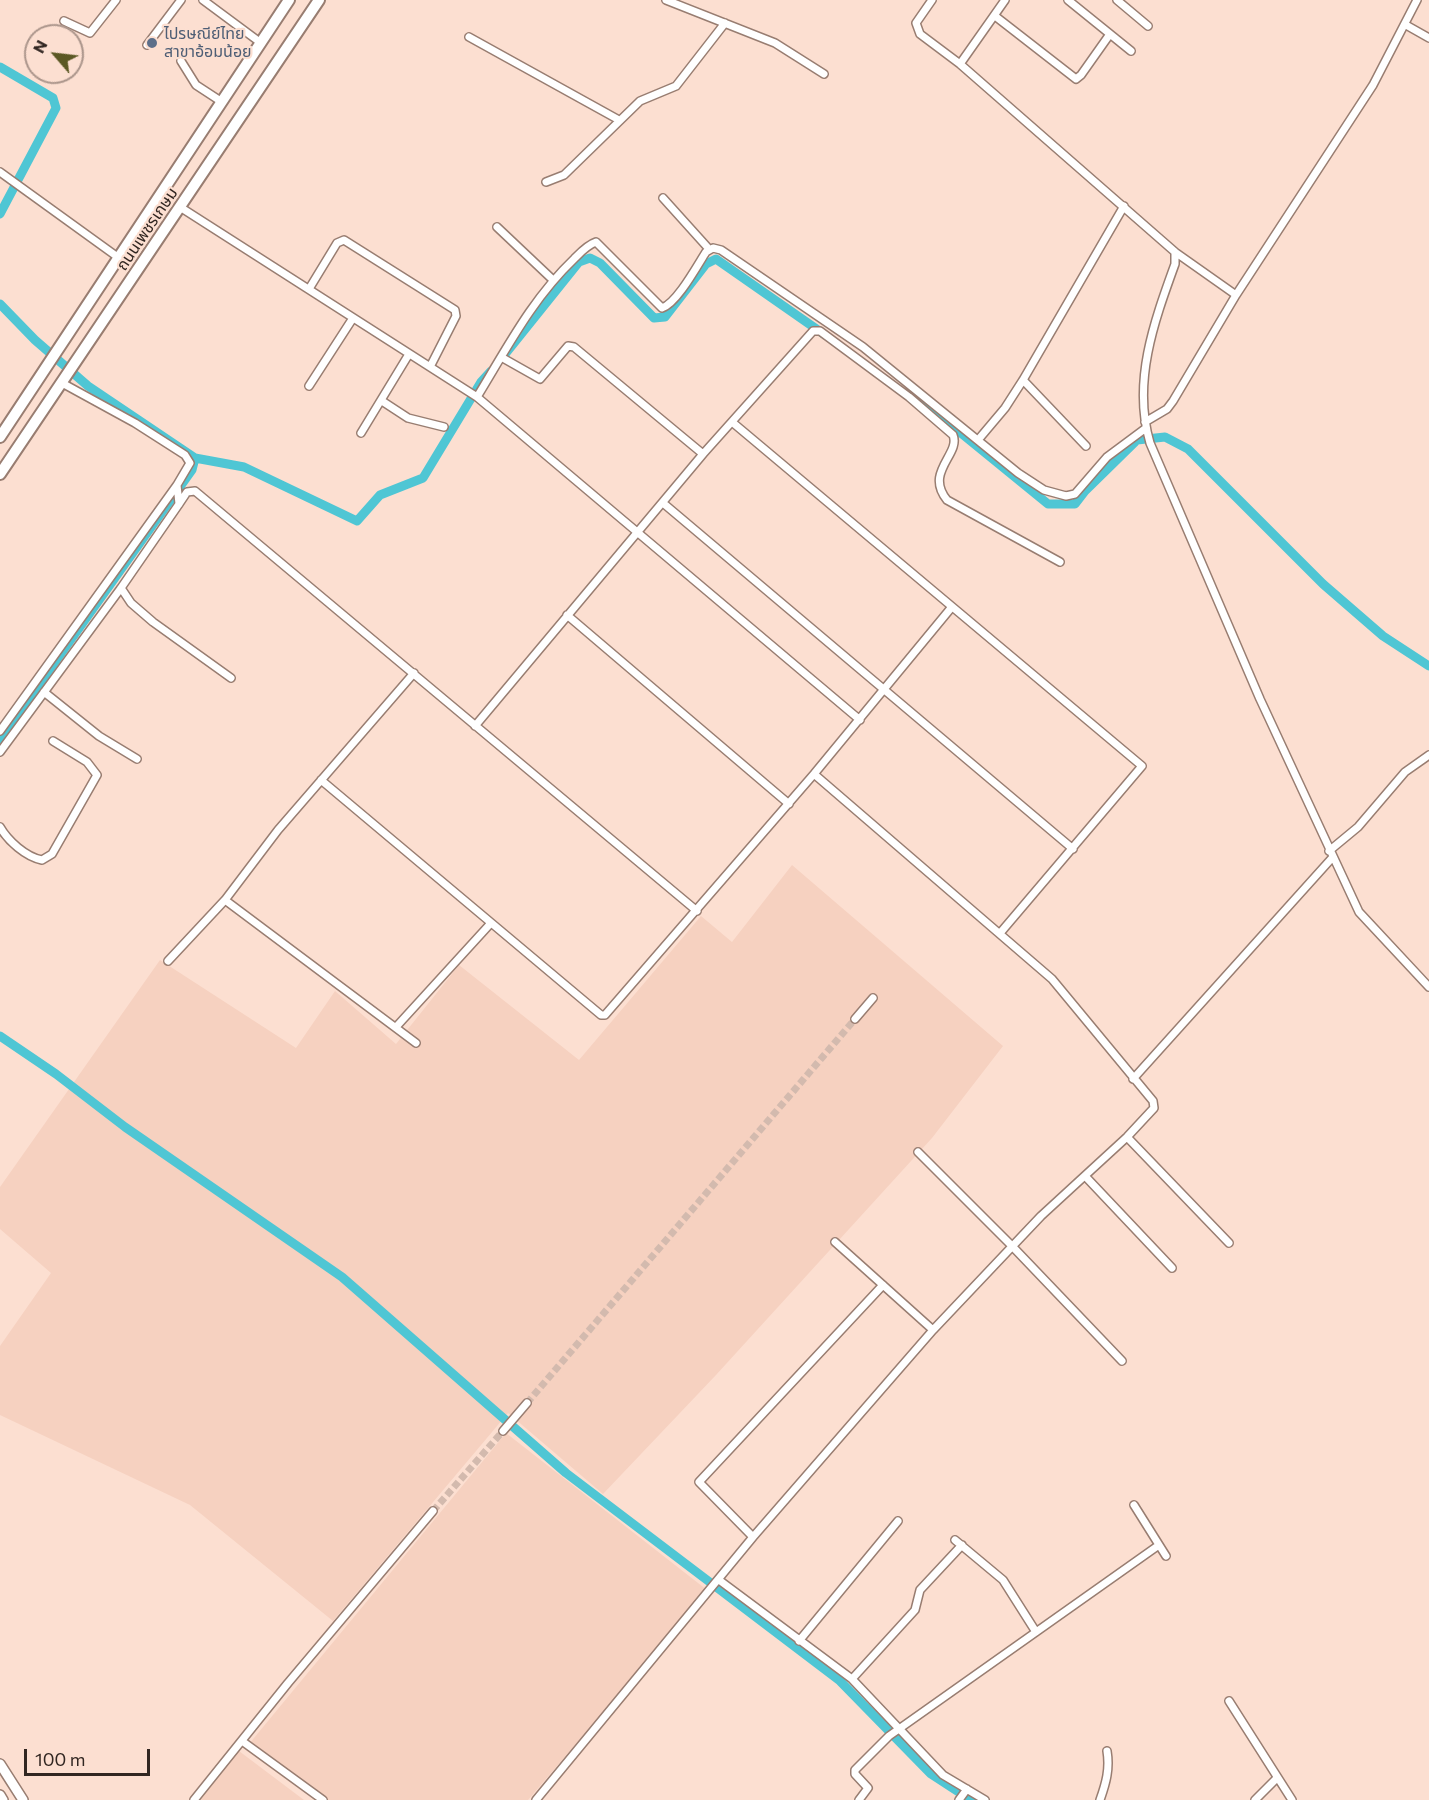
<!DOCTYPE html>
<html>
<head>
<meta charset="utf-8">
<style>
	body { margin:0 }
	#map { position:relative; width:1429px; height:1800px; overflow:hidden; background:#fcdfd1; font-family:Commissioner,sans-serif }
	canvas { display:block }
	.north { position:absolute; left:24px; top:24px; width:60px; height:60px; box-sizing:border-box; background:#fcdfd1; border:2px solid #ab958b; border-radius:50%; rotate:298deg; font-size:16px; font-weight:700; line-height:24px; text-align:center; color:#312621 }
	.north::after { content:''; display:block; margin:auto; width:21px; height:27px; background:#5b5824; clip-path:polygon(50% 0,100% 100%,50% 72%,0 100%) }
	.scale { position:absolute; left:24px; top:1749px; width:126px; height:27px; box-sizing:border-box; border:3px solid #312621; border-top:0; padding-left:8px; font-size:18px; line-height:21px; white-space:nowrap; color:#312621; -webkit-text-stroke:4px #fcdfd1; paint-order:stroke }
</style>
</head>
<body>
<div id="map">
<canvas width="1429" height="1800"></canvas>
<div class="north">N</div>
<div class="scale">100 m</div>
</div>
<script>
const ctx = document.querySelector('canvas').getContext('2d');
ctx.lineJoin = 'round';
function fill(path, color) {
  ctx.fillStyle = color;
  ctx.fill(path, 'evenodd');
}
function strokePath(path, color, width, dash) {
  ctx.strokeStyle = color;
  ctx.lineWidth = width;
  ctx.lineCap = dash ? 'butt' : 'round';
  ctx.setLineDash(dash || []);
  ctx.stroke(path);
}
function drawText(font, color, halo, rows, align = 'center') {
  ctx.font = font + ' Commissioner,"Noto Sans Thai",sans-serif';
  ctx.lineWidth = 4.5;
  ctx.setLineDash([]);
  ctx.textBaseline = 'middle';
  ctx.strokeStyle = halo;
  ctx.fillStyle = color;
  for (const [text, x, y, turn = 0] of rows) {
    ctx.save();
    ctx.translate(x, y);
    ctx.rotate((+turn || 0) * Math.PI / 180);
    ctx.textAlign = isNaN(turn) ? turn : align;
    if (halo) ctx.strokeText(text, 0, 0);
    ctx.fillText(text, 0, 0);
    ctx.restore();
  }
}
const built = new Path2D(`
	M792,865L1003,1046L932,1138L716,1375L603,1494L508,1413L333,1621L190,1505L0,1415V1346L51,1273L0,1229V1187L160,960L296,1048L335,991L396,1044L459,965L579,1060L701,916L732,942Z
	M506,1433L707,1590L528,1800H325L249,1744Z
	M239,1751L304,1800H200Z`);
const canal = new Path2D(`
	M0,67L53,98L56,108L0,214
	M0,304L35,340L88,386L195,458L244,467L357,521L380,495L423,478L481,382L491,371
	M502,358L579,262L590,258L600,263L654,318L665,317L706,264L716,259L825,335
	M912,397L945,420L1048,504H1075L1085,491L1137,440L1165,437L1188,449L1323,584L1383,636L1429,666
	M0,739L192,470L195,458
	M0,1036L56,1074L125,1127L342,1277L566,1473L840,1681L931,1774L971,1800`);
const streetTunnel = new Path2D(`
	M527,1403L855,1019
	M433,1511L503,1431`);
const street = new Path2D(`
	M203,0L261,43
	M666,0L775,43L824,74
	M932,0L916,23L920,34L960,64L1175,252V264C1154,322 1132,382 1150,443L1260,699L1359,912L1429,987
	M1068,0L1131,51
	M1117,0L1148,26
	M995,16L1076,79L1081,75L1110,34
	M64,21L90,33L116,0
	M1406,25L1429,38
	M469,37L619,120
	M147,45L181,0
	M181,61L196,85L222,102
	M960,64L1005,0
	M0,172L119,258
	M546,182L564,175L640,101L676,86L725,23
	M663,198L709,249
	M180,207L477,397L860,720
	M497,227L552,279
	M1175,252L1236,295
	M309,289L337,243L344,240L455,310L456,316L430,367
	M501,357L540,379L568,346L574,347L703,454
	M1023,380L1086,446
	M62,383L135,423L185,455L190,463L177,485L179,504
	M309,386L353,318
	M477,397C507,348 532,299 574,259C580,253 587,245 596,242L662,308C677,303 697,266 706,252L713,248L721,250L863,347L1018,473L1044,490L1066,496L1075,494L1107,457L1146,428
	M382,401L408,418L444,427
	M732,422L1142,766L1001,932
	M1145,422L1167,409L1173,401L1236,295L1373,85L1417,0
	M361,433L409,354
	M978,440L1005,408L1023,380L1124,206
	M663,503L1073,849
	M121,588L131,603L153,622L231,678
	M567,615L789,804
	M44,692L99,736L137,759
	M475,726L703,454L813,331H820L909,397L953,435C961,454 924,472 947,500L1060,562
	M0,731L177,485
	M0,752L121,588L179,504L187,492L195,491L697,911
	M321,780L601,1015H605L814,774L951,608
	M0,827C8,841 26,857 42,860L52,854L97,775L87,762L53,741
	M1329,851L1358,827L1405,772L1429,755
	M225,900L416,1043
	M168,961L225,900L278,830L414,673
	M855,1019L873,998
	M396,1027L491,923
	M1133,1079L1332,858
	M1127,1137L1229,1243
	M918,1152L1012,1246L1122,1361
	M1085,1176L1172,1268
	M835,1242L933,1330
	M503,1431L527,1403
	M1134,1505L1166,1556
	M753,1537L699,1482L883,1285
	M955,1540L1003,1580L1036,1632
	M719,1580L852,1679L943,1775L985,1800
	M799,1641L898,1521
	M852,1679L915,1610L920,1590L962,1545
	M1229,1701L1292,1800
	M242,1741L323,1800
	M194,1800L288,1683L433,1511
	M536,1800L753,1537L933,1330L1041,1216L1127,1137L1154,1108L1153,1101L1052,979L814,774
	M859,1800L868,1788L855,1774V1770L889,1736L1159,1545
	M959,1800L967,1789
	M1100,1800C1106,1783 1110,1769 1107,1751
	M1255,1800L1277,1778`);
const secondary = new Path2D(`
	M0,1764L23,1800
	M0,1795L3,1800`);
const primary = new Path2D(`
	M0,437L289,0
	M0,474L319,0`);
const markers = [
	[152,43,6,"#5c6f8a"]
];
const serviceNames = [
	["ไปรษณีย์ไทย",164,34],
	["สาขาอ้อมน้อย",164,52]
];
const streetNames = [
	["ถนนเพชรเกษม",147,229,-56]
];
fill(built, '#f6d1c0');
strokePath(canal, '#4fc6d4', 9);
strokePath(streetTunnel, '#d3baae', 7, [7, 3.5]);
strokePath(street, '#987d71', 10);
strokePath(secondary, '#987d71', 12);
strokePath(primary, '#987d71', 14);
strokePath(street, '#fff', 7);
strokePath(secondary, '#fff', 9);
strokePath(primary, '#fff', 10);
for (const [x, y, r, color] of markers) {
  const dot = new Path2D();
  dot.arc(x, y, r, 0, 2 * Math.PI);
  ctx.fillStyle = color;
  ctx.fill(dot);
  strokePath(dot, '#fcdfd1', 2);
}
drawText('16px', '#4e5e75', '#fcdfd1', serviceNames, 'left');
drawText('16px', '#312621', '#fcdfd1', streetNames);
</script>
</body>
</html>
